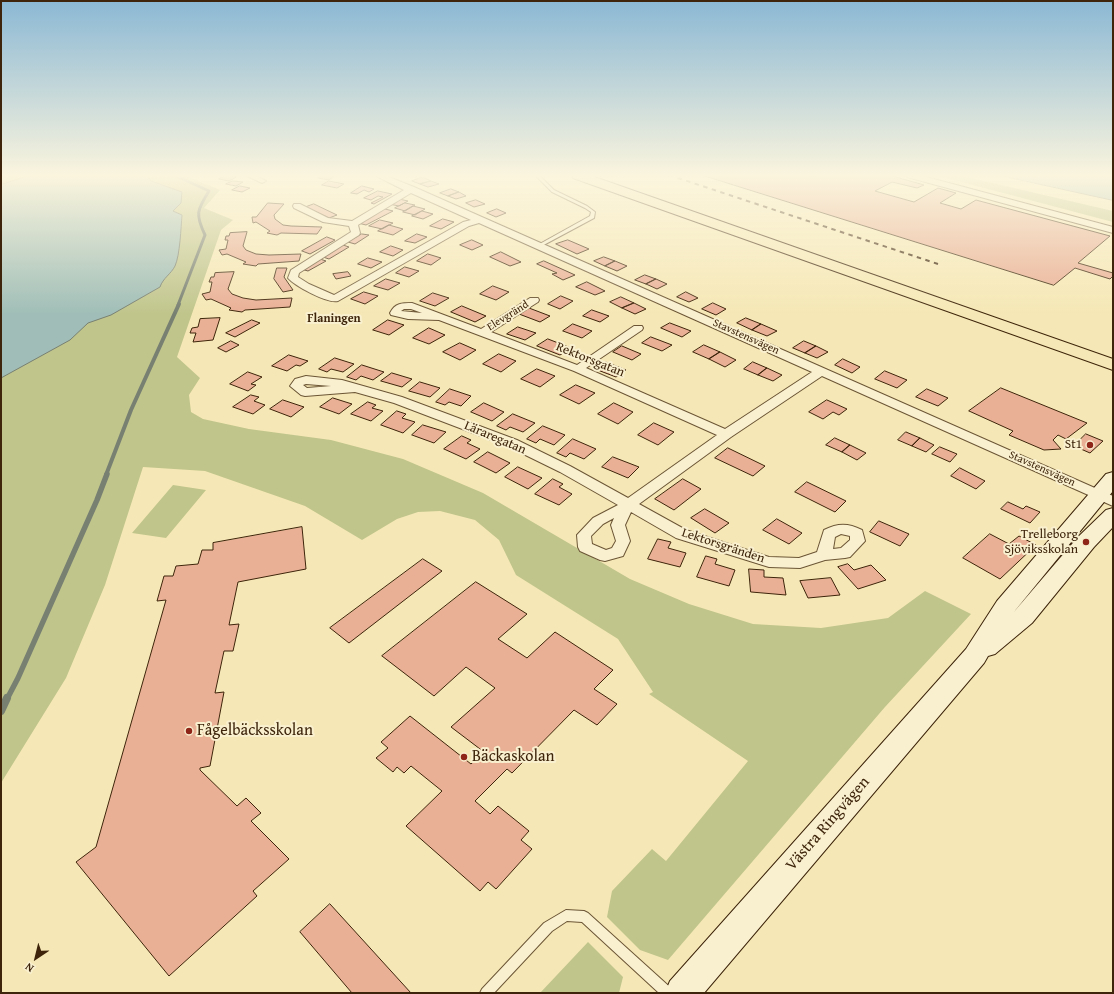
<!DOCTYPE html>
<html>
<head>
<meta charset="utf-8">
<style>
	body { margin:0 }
	#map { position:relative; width:1114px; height:994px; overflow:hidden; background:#f6e8b6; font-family:"Gentium Book Plus",serif }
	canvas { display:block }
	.frame { position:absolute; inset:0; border:2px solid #3d240a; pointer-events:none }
	.north { position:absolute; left:16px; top:938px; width:40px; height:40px; -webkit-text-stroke:3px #f9f0d0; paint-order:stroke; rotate:215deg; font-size:11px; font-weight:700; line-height:16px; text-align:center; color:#3d240a }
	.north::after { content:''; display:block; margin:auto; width:14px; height:18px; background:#3d240a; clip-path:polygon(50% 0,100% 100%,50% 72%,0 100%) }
</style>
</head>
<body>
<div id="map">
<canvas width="1114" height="994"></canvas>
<div class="frame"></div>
<div class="north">N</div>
</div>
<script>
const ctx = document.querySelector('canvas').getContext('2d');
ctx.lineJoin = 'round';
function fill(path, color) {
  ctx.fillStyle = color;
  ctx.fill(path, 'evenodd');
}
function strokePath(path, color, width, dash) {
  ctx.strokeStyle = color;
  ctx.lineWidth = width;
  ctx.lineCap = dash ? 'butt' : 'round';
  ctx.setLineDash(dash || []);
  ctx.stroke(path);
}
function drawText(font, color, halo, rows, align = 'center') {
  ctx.font = font + ' "Gentium Book Plus",serif';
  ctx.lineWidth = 4;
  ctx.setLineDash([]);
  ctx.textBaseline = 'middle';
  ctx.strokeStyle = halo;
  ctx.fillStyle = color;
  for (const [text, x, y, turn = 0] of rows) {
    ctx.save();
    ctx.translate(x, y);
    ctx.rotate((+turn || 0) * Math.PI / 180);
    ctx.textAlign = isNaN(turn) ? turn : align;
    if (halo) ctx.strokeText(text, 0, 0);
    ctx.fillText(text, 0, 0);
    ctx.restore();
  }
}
const green = new Path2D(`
	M1,175H184L220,190L204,208L233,220L221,230L177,357L200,378L189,395L191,412L203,419L249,429L331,440L403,459L483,493L630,579L689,604L753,624L821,628L888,618L925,591L971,614L885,707L668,960L640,950L607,917L612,891L652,849L666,861L748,761L649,694L653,692L618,639L516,575L499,540L475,520L440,511L418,512L397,519L362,540L305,506L205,471L143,467L105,585L66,678L1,783Z
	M935,175H958L1113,211V222Z
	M173,485L206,490L166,538L132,533Z
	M588,942L623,977L619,993H540Z`);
const water = new Path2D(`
	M31,175H147L151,181L182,192L181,203L173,211L182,215C181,227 180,255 175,266C171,274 163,278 160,287L111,315L88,323L70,340L1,378V185Z
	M998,175H1113V200Z`);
const streamFar3 = new Path2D(`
	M174,175L209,191C197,210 195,214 205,235L178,305`);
const streamFar2 = new Path2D(`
	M106,475L131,410L179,304`);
const streamFar1 = new Path2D(`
	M7,699L18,678L97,500L107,474`);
const stream = new Path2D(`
	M1,711L7,698`);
const building = new Path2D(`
	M227,175L236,177L229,181L219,179Z
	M324,175L334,176L329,180L318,178Z
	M702,175H808L813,177L817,175L830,176L889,175L924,185L917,188L892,182L875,191L914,202L938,188L956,193L940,203L961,209L976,200L1110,236L1078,263L1113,273V276L1110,279L1075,268L1054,285Z
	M423,177L431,181L420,184L412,181Z
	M233,181L243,182L236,186L226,184Z
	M329,181L344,184L337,188L322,185Z
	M431,181L439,184L428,187L420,184Z
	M240,186L250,188L242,192L232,190Z
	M362,186L374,189L369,192L364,190L357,194L351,193Z
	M451,189L459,192L448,196L440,193Z
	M378,191L392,194L374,204L371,203L383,197L378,196L371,200L364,198Z
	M459,192L466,196L456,199L448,196Z
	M399,199L408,201L399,206L389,204Z
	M476,200L485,204L474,207L466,203Z
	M268,203L284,204L274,215L275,219L283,225L291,226L322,227L317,234L281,233L277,235L267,233L270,231L256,222L253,223L252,217H256Z
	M405,203L415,205L405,211L395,208Z
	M314,204L337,215L329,218L306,207Z
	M413,206L425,209L415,215L403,212Z
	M385,209L393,211L366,225L358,223Z
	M497,209L506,213L496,217L487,213Z
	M422,211L433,214L423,219L412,216Z
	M443,219L454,222L441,229L430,226Z
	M380,220L393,223L382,229L369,226Z
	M389,225L403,229L393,235L378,231Z
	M247,232L243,246L246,250L256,254L269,255L301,254L299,261L258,264L256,266L243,264L246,262L227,254L222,255L219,250L226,249L228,240H225L226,236H229L230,233Z
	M362,234L369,235L355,244L348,242Z
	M417,234L427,237L415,243L405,241Z
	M327,237L335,240L310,254L302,251Z
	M472,240L483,245L472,250L460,245Z
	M568,240L589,249L577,254L556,244Z
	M343,245L349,247L329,259L323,257Z
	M391,246L403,250L393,256L380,252Z
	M501,252L521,262L510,266L490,257Z
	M428,254L441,258L431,265L417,261Z
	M604,257L615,261L605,266L594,261Z
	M368,258L382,262L371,268L358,264Z
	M320,259L326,261L308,271L301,269Z
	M544,261L564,270L575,275L563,280L552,274L557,273L537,264Z
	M615,261L627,266L617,271L605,266Z
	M405,267L419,271L409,277L396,273Z
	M277,268H287L284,277L293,290L283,292L274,279Z
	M234,272L228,289L232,294L243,298L256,300L292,298L290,307L245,310L242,312L229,310L231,308L211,299L206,300L202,294L210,292L212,282H209L211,277H214L215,273Z
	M348,272L351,276L336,279L333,274Z
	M645,275L656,279L646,284L635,280Z
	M386,279L400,283L388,290L374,286Z
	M656,279L667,284L657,289L646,284Z
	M587,282L605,291L595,295L576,287Z
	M493,286L509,292L496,300L480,294Z
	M364,292L378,296L365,304L351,299Z
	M686,292L698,298L689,302L677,297Z
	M433,293L449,298L435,306L420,301Z
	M561,296L573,301L560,309L548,304Z
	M621,297L634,303L622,308L610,302Z
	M634,303L646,309L635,314L622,308Z
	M713,303L726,309L716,315L702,309Z
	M462,306L486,316L475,322L451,312Z
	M529,308L550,316L540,322L519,314Z
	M592,310L609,316L600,322L583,316Z
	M220,318L213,340L193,342L196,333H190L192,328L198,327L200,319Z
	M746,318L761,324L752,330L737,323Z
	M252,320L260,323L235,337L226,333Z
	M388,320L404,325L389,335L373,330Z
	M670,323L691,331L682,337L661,328Z
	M573,324L592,331L582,338L563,331Z
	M761,324L777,331L767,336L752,330Z
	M518,327L536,333L525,340L507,334Z
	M429,328L445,335L429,344L413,338Z
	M651,337L672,345L662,351L642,343Z
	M548,339L571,348L560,355L537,346Z
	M231,341L239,345L226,352L218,348Z
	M804,341L816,346L805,353L793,348Z
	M460,343L476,350L460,360L443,352Z
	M704,345L720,352L709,359L693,352Z
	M622,346L641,354L632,360L613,352Z
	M816,346L828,352L817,358L805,353Z
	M720,352L736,360L725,367L709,359Z
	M499,354L516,361L501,372L483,364Z
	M289,355L308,361L300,366L296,365L287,371L272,366Z
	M335,358L354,364L343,372L331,369L327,372L319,369Z
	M843,359L860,367L852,373L835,365Z
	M606,362L626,370L616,377L595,369Z
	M753,362L767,368L758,375L744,369Z
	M362,365L384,372L373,380L361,376L356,380L347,377Z
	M767,368L782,375L773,381L758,375Z
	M537,369L555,376L540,387L521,379Z
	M885,371L907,380L897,388L875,379Z
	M248,372L262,377L251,384L256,385L248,391L230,384Z
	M392,373L412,379L402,387L381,381Z
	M420,382L440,388L430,397L409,391Z
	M576,385L595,393L579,404L560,395Z
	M1001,388L1087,423L1066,439L1058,435L1053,440L1061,449L1044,450L1009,435L1013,431L969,411Z
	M450,389L471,396L461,406L449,402L445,405L436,402Z
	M927,389L948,398L938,406L916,397Z
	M251,395L259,397L254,401L265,405L253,414L233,407Z
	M333,398L352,404L339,414L320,407Z
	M283,400L304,407L291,417L270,409Z
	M827,400L847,409L839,415L833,412L823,419L809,412Z
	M368,402L376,405L372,408L383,411L371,421L351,414Z
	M484,403L504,412L492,421L471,412Z
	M614,403L633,412L618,424L598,414Z
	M397,411L406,414L402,418L415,422L403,433L381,425Z
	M513,414L535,423L523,432L510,427L506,430L497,426Z
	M654,423L674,432L658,445L638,435Z
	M423,425L446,432L434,443L412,435Z
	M543,426L565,435L554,445L540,439L536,443L527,439Z
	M906,432L920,438L912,446L898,440Z
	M1086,434L1103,441L1090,453L1074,446Z
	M462,436L471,440L467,443L480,449L466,459L444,449Z
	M835,438L850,445L842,452L826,445Z
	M920,438L934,445L926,452L912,446Z
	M573,439L596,449L584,459L570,453L566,457L557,453Z
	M850,445L866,453L857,460L842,452Z
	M940,447L957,454L950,462L932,454Z
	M728,448L765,466L753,476L715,458Z
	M488,452L510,463L496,473L474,462Z
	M613,457L639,467L628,478L602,467Z
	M518,467L542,478L528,489L505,477Z
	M960,468L985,481L976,489L951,476Z
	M553,479L563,484L559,487L572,494L559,505L535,494Z
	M683,479L701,489L674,510L655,499Z
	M807,482L846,501L835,512L795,492Z
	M1008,502L1023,509L1026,506L1040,512L1030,523L1001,509Z
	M705,509L729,523L715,533L691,518Z
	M777,519L802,533L789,544L763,530Z
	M879,521L909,534L900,546L870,532Z
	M302,527L306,569L238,582L229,625L239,624L233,651H224L215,693L224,692L210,766L200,768V770L237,806L246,798L261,813L251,821L289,859L253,891L257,896L169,976L76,862L96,847L166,600L157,601L164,576H173L176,566L198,564L202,550H213V543Z
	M990,534L1009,544L1019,536L1036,545L1000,579L963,558Z
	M658,539L671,542L668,548L686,553L680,567L648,559Z
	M706,556L717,559L715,564L735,570L729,586L697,577Z
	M423,559L442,571L349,643L330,628Z
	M848,564L854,570L871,565L886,580L858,589L838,567Z
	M749,569L764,570V577L783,578L786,595L751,592Z
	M831,578L840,595L808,598L800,581Z
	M476,582L527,614L498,639L527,658L555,632L613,670L594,689L617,704L597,725L574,710L512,773L507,769L475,801L490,814L498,806L529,831L521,840L532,849L496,889L488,882L480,891L406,826L442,791L411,766L404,773L397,767L393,772L376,758L388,748L381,742L410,716L471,764L484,752L451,727L495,688L466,667L434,696L382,656Z
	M330,904L411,993H352L300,932Z`);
const service = new Path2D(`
	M535,175H539L554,190L587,206L595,212L594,218L538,248H536V246L590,216L591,212L585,208L552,192Z
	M566,910L584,911L588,913L672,989L674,993H659L582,922L567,921L552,931L494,993H480L482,989L544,923Z`);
const minor = new Path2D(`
	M245,175H255L266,181L262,183Z
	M374,175H384L414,187L1113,496V506L822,376L731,437L639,504L686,530L769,557L799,558L817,552L824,530C838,523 848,523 862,530L865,541L850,557L845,558L825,560L800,568L769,567L676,538L631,512L625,525L630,541L623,556L605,561L600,560L580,551L578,547L577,535L593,518L618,505L560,472L507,446L394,403L355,392L305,396L301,395L290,386L295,379L306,376L342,380L402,397L517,440L570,466L628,498L717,435L574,371L439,320L408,319L391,315L390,313C395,303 402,303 412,303L481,329L530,298H538L539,300L538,302L491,332L577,365L634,326H642L643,328L642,330L586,368L725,429L812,372L479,223L469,226L338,301C328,304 295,286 288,278L291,270L351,232L349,226L323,222L294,208L293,206L294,204H300L328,218L352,221L404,190ZM411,193L471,220L463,222L334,295L309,284L298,277L299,273L359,235L360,233L358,225ZM404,309H411L422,313L401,311ZM306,384L331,386L307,388L303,385ZM614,518L611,525L616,541L612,548L606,550L592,544L591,536L603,524ZM841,534L850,536V540L841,548L833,549L835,537Z
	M906,175H919L1113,227V233L907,177Z`);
const secondary = new Path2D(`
	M1113,472V491L1013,613L1078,537L1106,510L1113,508V527L1094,547L1032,623L995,654L988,656L984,663L704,993H665L670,981L966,649L997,601L1106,474Z`);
const trunk = new Path2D(`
	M571,175H589L1113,359V370L573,178Z`);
const rail = new Path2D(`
	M669,175L938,264`);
const markers = [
	[1090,445,4,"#8f2418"],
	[1086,542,4,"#8f2418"],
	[189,731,4,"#8f2418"],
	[464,757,4,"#8f2418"]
];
const farStreetnames = [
	["Elevgränd",508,316,-32],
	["Stavstensvägen",746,337,24],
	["Stavstensvägen",1042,469,24]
];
const farNeighbourhoodnames = [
	["Flaningen",334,319]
];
const streetNames = [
	["Rektorsgatan",590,360,22],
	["Läraregatan",495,438,23],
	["Lektorsgränden",723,546,18]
];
const poiNames = [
	["St1",1082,445],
	["Trelleborg",1078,535],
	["Sjöviksskolan",1078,550]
];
const nearPoinames = [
	["Fågelbäcksskolan",197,731],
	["Bäckaskolan",472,757]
];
const nearStreetnames = [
	["Västra Ringvägen",828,824,-49]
];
fill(green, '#c0c58c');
fill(water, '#a0beb7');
strokePath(water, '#788072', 1);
strokePath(streamFar3, '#788072', 3);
strokePath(streamFar2, '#788072', 4);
strokePath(streamFar1, '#788072', 5.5);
strokePath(stream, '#788072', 8);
fill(building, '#e9b096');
strokePath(building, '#3d240a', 1);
strokePath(service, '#6b5535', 2);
strokePath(minor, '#6b5535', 2);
strokePath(secondary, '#3d240a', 2);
strokePath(trunk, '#3d240a', 2);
fill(service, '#f9f0d0');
fill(minor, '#f9f0d0');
fill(secondary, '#f9f0d0');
fill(trunk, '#f6e8b6');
strokePath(rail, '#3d240a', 2, [4.5, 4.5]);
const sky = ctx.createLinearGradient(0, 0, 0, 314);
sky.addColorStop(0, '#8bb8d4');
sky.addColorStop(0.56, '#fbf5de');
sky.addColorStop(1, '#fbf5de00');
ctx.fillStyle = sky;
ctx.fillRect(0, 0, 1114, 314);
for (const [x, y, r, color] of markers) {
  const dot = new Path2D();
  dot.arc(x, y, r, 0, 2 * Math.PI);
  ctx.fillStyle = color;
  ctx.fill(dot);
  strokePath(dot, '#f9f0d0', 1.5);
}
drawText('11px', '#3d240a', '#f9f0d0', farStreetnames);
drawText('bold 12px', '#3d240a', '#f9f0d0', farNeighbourhoodnames);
drawText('13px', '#3d240a', '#f9f0d0', streetNames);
drawText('13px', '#3d240a', '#f9f0d0', poiNames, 'right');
drawText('16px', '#3d240a', '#f9f0d0', nearPoinames, 'left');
drawText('16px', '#3d240a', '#f9f0d0', nearStreetnames);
</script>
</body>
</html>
